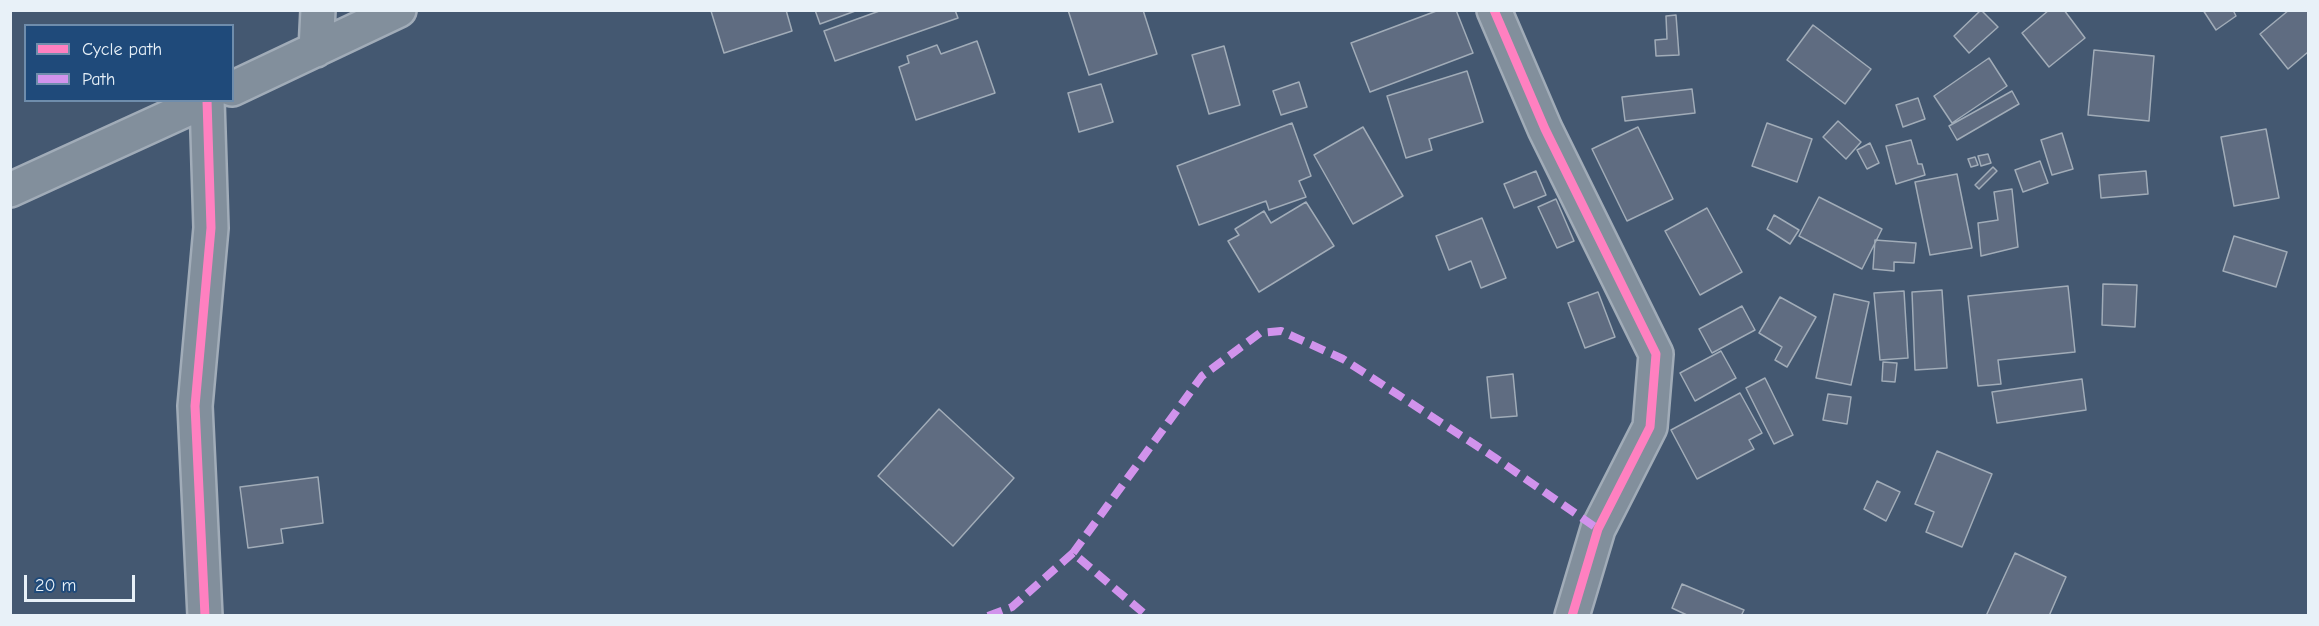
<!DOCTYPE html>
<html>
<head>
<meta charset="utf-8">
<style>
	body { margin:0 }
	#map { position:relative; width:2319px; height:626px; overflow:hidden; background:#445871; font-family:"Comic Neue",sans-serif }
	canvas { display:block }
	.frame { position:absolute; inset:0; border:12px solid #e8f1f8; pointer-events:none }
	.legend { position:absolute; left:24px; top:24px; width:210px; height:78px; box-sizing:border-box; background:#1f4a7a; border:2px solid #6f8dac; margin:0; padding:8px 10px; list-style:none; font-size:18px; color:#e8f1f8 }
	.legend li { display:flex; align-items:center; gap:12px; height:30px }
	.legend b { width:30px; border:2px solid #6f8dac }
	.scale { position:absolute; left:24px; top:575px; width:111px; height:27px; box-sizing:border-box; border:3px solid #e8f1f8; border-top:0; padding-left:8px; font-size:18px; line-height:21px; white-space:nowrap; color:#e8f1f8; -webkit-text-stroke:4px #1f4a7a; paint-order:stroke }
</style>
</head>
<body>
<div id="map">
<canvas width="2319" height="626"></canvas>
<div class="frame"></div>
<ul class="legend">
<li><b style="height:8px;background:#ff80c0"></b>Cycle path</li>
<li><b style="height:8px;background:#d193ec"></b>Path</li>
</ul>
<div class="scale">20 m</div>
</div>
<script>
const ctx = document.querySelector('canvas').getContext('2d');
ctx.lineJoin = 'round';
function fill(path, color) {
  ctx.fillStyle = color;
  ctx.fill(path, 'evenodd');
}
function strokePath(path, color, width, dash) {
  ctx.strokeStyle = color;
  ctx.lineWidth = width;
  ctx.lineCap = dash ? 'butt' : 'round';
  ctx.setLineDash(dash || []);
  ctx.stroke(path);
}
const building = new Path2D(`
	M786,10L792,31L724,53L711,11Z
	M815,10H858L820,24Z
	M882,10H955L958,18L835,61L824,31Z
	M1068,10H1143L1157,54L1089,75Z
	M1439,10H1456L1473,53L1370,92L1351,43Z
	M1981,10L1998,27L1969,53L1954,36Z
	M2049,10H2064L2085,38L2049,67L2022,33Z
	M2203,10H2233L2236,16L2216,30Z
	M2289,10H2308V52L2288,69L2260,34Z
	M1676,15L1679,55L1656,56L1655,40L1667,39L1666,16Z
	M1813,25L1871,69L1845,104L1787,60Z
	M977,41L995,93L916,120L899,67L909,63L907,56L937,45L941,54Z
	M1224,46L1240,105L1209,114L1192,55Z
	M2094,50L2154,56L2149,121L2088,115Z
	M1989,58L2007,86L1952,123L1934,96Z
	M1467,71L1483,122L1429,139L1432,150L1406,158L1387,96Z
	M1299,82L1307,107L1281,115L1273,91Z
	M1101,84L1113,122L1079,132L1068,93Z
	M1692,89L1695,113L1625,121L1622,97Z
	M2012,91L2019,104L1957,140L1949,126Z
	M1918,98L1925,119L1903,127L1896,105Z
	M1838,121L1861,142L1846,159L1823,137Z
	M1292,123L1311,176L1299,181L1306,197L1269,210L1266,201L1199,225L1177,166Z
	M1767,123L1812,139L1797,182L1752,166Z
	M1363,127L1403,196L1353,224L1314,155Z
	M1638,127L1673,199L1627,221L1592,149Z
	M2266,129L2279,198L2234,206L2221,137Z
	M2062,133L2073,169L2052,175L2041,140Z
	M1911,140L1918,164H1922L1925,175L1896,184L1886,146Z
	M1870,143L1879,163L1867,169L1857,150Z
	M1988,154L1991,163L1981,166L1978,156Z
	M1975,157L1978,165L1971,167L1968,159Z
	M2040,161L2048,183L2023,192L2015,170Z
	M1993,167L1997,171L1979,189L1975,185Z
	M1536,171L1546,195L1514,208L1504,184Z
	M2146,171L2148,194L2101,198L2099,175Z
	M1957,174L1972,248L1930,255L1915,182Z
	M2012,189L2018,247L1981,256L1978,223L1998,220L1994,192Z
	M1819,197L1882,229L1862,269L1799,236Z
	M1556,199L1574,241L1557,248L1538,207Z
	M1306,202L1334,246L1259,292L1228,241L1239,235L1235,229L1264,211L1271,223Z
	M1707,208L1742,272L1700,295L1665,231Z
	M1774,215L1799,230L1790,244L1767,229Z
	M1482,218L1506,278L1481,288L1471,261L1449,270L1436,236Z
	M2234,236L2287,252L2276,287L2223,271Z
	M1875,240L1916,243L1914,263L1894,262V271L1873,269Z
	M2103,284L2137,285L2135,327L2102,325Z
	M2068,286L2075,352L1998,360L2001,384L1978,386L1968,296Z
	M1942,290L1947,368L1915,370L1912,292Z
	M1904,291L1908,358L1880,360L1874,293Z
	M1598,292L1615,337L1585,348L1568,303Z
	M1834,294L1869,302L1851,385L1816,378Z
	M1780,297L1816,317L1787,367L1775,360L1782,347L1759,333Z
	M1742,306L1755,330L1712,353L1699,329Z
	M1721,351L1736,378L1695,401L1680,373Z
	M1883,362L1897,363L1895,382L1882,381Z
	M1513,374L1517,416L1491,418L1487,377Z
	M1765,378L1793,435L1774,444L1746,388Z
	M2082,379L2086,410L1997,423L1992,392Z
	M1740,393L1762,433L1749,440L1754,449L1697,479L1671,430Z
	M1828,394L1851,397L1847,424L1823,420Z
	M939,409L1014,478L953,546L878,476Z
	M1937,451L1992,474L1962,547L1926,532L1934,512L1915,504Z
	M318,477L323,523L281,529L283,543L248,548L240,487Z
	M1877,481L1900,492L1886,521L1864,509Z
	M2015,553L2066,577L2049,616H1986Z
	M1682,584L1744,610L1741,616H1689L1672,608Z`);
const street = new Path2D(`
	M1494,10L1545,129L1656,354L1650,427L1598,529L1572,616
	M316,50L318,10
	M232,89L399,10
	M10,190L207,100
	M205,616L195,406L211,228L207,100`);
const quiet = new Path2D(`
	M1073,553L1202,376L1260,333L1281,331L1343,359L1494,457L1598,529
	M988,616L1012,607L1073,553L1147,616`);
const cycleway = new Path2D(`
	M1494,10L1545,129L1656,354L1650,427L1598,529L1572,616
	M205,616L195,406L211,228L207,100`);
fill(building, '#5f6c81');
strokePath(building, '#a1acb8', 1.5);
strokePath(street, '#a1acb8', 38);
strokePath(street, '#828f9c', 33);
strokePath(quiet, '#d193ec', 8, [15, 8]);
strokePath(cycleway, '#ff80c0', 9);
</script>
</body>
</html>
